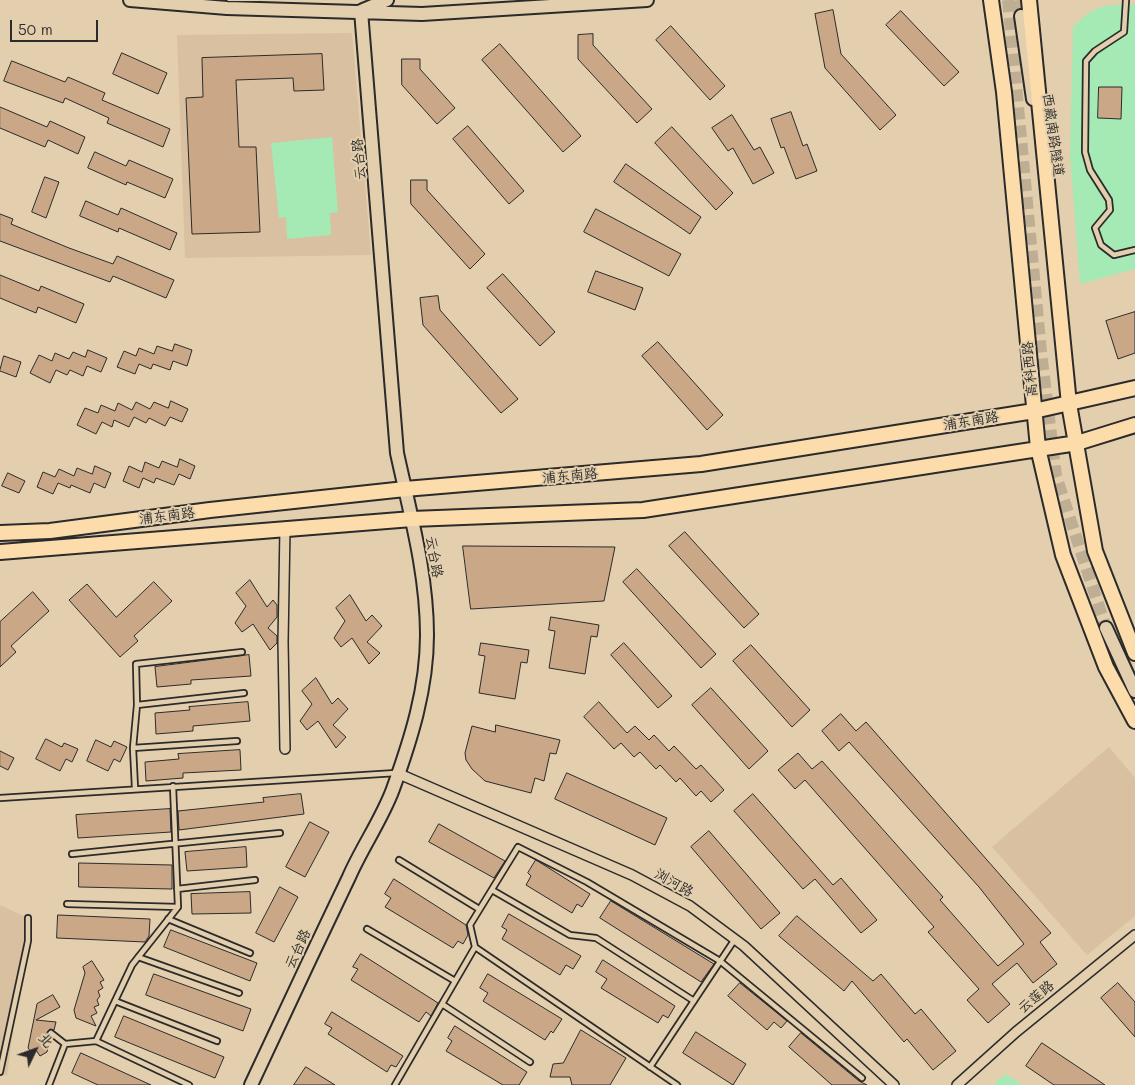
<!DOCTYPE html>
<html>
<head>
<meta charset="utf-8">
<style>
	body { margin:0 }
	#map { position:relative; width:1135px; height:1085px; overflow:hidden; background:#e3cfad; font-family:Mali,"LXGW WenKai TC",sans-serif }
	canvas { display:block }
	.north { position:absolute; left:10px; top:1025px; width:50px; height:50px; -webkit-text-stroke:4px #e3cfad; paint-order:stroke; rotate:48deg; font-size:14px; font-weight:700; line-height:20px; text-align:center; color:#2b2b2b }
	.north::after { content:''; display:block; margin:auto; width:18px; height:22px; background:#2b2b2b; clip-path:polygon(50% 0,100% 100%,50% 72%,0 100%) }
	.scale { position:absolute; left:10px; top:20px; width:88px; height:22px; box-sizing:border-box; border:2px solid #2b2b2b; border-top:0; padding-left:6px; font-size:15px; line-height:18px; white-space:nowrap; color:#2b2b2b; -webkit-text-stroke:4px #e3cfad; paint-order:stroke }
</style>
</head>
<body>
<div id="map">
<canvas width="1135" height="1085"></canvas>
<div class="north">北</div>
<div class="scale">50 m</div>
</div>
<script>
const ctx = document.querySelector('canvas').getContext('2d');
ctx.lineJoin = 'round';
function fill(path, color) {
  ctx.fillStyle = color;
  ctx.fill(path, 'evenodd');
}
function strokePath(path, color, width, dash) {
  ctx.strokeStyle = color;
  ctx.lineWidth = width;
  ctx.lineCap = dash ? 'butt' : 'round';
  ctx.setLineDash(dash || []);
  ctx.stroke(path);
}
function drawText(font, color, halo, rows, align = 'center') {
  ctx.font = font + ' Mali,"LXGW WenKai TC",sans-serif';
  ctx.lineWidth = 4;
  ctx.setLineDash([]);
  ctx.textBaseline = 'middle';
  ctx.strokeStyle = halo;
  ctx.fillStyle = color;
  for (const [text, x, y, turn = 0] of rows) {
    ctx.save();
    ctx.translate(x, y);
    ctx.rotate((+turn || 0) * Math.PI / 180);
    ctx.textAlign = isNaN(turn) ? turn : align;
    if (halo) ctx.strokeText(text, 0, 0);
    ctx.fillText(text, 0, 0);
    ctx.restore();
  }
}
const built = new Path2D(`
	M352,33L371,255L185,258L177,35Z
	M1109,747L1135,778V916L1087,955L992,847Z
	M0,905L28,918L7,1076L0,1073Z`);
const green = new Path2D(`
	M1135,4V269L1080,284L1070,156L1073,27C1097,4 1102,5 1135,4Z
	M332,137L338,212L330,213L331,235L287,239L286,217L279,218L271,143Z
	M1005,1074L1023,1085H993Z`);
const building = new Path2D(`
	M833,10L841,54L896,115L880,130L825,68L815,14Z
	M901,11L959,72L944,86L886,25Z
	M671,26L725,86L710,100L656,40Z
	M593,34V45L652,109L637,123L578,59V35Z
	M500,44L581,136L563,152L482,60Z
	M122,53L167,73L158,94L113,74Z
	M322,54L324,90L294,91L293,78L236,80L239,147H256L260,232L192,234L186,98L203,97L202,58Z
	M402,59H420V69L455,108L437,124L402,85Z
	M12,61L65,82L68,77L105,93L102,100L170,129L163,147L107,123L109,118L65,98L63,103L4,81Z
	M1099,87H1122L1121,119L1098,118Z
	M0,107L47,127L50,121L85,137L78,154L48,140L45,147L0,128Z
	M791,112L803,146L807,144L817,171L796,179L784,147L781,148L771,119Z
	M732,115L754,150L760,147L774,173L753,184L733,148L728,151L712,128Z
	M468,126L524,191L509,204L453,139Z
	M672,127L733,193L716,210L655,143Z
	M95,152L126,166L129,160L173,179L165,198L127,182L126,185L88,168Z
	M626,164L701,217L690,234L614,182Z
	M45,177L59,182L46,218L32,212Z
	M411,180H427V190L485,254L470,269L411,204Z
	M86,201L118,215L121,208L177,233L170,250L119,228L118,232L80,216Z
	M596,209L681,254L669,276L584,232Z
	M0,214L13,219L11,224L69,248L113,264L117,256L174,280L166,298L113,276L110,282L0,241Z
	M596,271L643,288L635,310L588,292Z
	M503,274L555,332L540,346L487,288Z
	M0,275L39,291L41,286L84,304L76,323L38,307L36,313L0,298Z
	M438,296L440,310L518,399L501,413L423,325L420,298Z
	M1135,312V353L1118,359L1106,321Z
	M658,342L723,415L707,430L642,356Z
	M175,344L192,350L187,366L173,361L170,370L153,364L151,369L139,364L135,374L117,367L124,351L136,356L139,348L154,354L157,346L172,351Z
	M88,350L107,358L101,372L87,366L83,376L70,370L67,375L56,370L50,383L30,373L39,355L52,361L55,353L69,359L73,352L85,357Z
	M4,356L21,362L16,377L0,371Z
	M171,401L188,409L182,422L170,417L165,426L149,418L146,423L134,417L129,427L114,420L112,427L102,422L96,434L77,425L85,408L98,413L101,405L115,411L118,403L132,410L136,402L150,409L154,402L168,408Z
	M180,459L195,466L190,479L179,474L174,485L156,478L154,483L143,478L139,488L123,481L129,466L142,472L145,462L159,468L162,461L177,467Z
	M95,466L111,473L105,488L94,483L90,493L71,485L70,488L58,483L53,494L37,487L43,472L55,477L59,469L74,476L77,468L92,474Z
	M8,473L25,481L19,493L2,486Z
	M685,532L759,614L744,628L669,546Z
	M463,546L615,547L604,601L471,609Z
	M637,569L716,654L701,668L623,582Z
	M250,580L267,607L273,600L277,605V617L268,628L277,636V643L270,650L253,624L242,632L235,623L246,606L236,593Z
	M154,582L172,601L134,636L138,641L120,657L69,600L87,584L116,617Z
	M33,592L49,611L11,646L16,652L0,667V622Z
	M350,595L366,621L372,615L382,626L367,642L380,653L369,664L352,638L341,647L334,638L345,621L336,608Z
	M551,617L599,625L597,637L591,636L585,674L549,668L555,631L549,630Z
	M481,643L529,650L527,663L521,662L515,699L479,693L485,656L479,655Z
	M624,643L672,696L658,708L611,655Z
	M751,645L810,710L792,727L733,661Z
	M249,655L251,676L191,680V684L157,687L155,667Z
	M316,678L332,704L338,698L348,709L333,725L346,737L336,748L318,721L307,730L300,721L312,704L302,691Z
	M711,688L768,751L749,769L692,705Z
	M248,702L250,721L193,726V731L156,734L155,713L190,710L189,707Z
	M599,702L627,733L635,726L649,740L654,735L669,751L674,746L696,769L701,765L724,790L711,802L701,791L696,796L680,778L676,782L660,765L656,769L640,752L634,757L621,743L614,749L584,717Z
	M841,714L856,731L866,722L1051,933L1040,942L1057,964L1033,983L1017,963L992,984L1010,1004L988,1023L967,1000L979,989L928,932L934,927L805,780L795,789L778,770L798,753L812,769L822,761L943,897L940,900L998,966L1024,944L979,887L849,742L839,751L822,731Z
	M496,725L560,740L556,754L550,753L544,781L535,778L531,793L485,781L472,769L466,760L465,753L472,726L495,732Z
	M46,739L62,747L64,743L78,749L72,762L66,759L60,771L36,759Z
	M96,740L111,747L114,741L127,747L120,762L114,759L108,771L87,761Z
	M240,750L241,770L183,773V778L146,781L145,762L179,759L178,754Z
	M0,751L14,758L8,770L0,766Z
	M567,773L667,818L655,845L555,799Z
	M301,794L304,814L179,830L178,811L264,802L263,798Z
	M753,794L833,885L841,878L877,920L861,933L815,879L803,889L734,811Z
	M170,809L171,832L78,838L76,815Z
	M310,822L329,832L305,877L286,867Z
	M439,824L505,861L494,878L429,842Z
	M709,831L780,913L761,929L691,847Z
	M246,847L247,867L187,871L185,852Z
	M536,860L590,894L582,907L577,904L572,913L526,885L531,876L528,873Z
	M79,863L172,865V889L79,887Z
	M394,879L466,925L468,935L463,944L458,941L453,948L385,907L391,898L385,894Z
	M280,887L298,897L274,942L256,933Z
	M250,892L251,913L192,914L191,894Z
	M611,901L714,964L701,982L600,918Z
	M509,914L581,956L573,969L566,965L560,975L502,939L507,930L502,927Z
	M58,915L150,919L149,936L145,942L57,938Z
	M797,916L873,981L881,974L915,1014L921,1009L956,1051L933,1070L907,1039L904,1042L852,981L844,991L779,936Z
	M171,930L257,963L250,981L164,947Z
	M361,954L438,1003L431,1016L426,1012L419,1022L351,980L358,969L353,967Z
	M603,960L675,1006L668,1018L663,1015L658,1023L601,988L607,979L596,972Z
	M92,961L104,980L100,982L103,988L98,991L100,996L97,1000L99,1005L94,1007L97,1013L91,1016L96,1026L76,1018L74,1010L85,973L83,967Z
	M154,974L251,1009L243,1031L146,995Z
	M488,974L562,1019L553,1033L551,1031L545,1040L483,1001L488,993L480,988Z
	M740,983L787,1021L781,1028L774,1022L767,1030L728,996Z
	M1118,983L1135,1002V1037L1101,998Z
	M53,995L60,1007L36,1020L56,1022L54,1030L50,1029L47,1032L50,1038L47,1052L40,1056L36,1050L32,1053L28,1048L37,1004Z
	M332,1012L403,1056L396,1067L391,1065L387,1072L328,1034L332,1028L325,1024Z
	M124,1016L224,1057L215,1078L115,1037Z
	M455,1026L527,1072L519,1085H503L446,1051L452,1041L448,1038Z
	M581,1030L626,1058L610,1085H572L570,1077H550L553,1064L563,1063Z
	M696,1032L746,1064L733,1085L683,1053Z
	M801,1033L859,1081L867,1085H832L789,1047Z
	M1042,1043L1105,1085H1054L1026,1066Z
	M81,1053L151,1085H98L72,1073Z
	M306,1067L335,1085H294Z`);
const secondaryTunnel = new Path2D(`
	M1008,0L1041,352L1056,476L1106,628
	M1019,0L1021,16`);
const lane = new Path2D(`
	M1126,0L1124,32L1095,51L1086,61L1085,152L1090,170L1109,200L1110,210L1095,228L1101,245L1114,255L1135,250
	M137,705L244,693
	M133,748L137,705L136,664L242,652
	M135,788L133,748L237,741
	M0,798L396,773
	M72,854L280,833
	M399,860L479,909
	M177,889L255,880
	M492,890L570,935L596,938L694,1001
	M67,904L178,907
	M168,919L250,953
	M367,929L455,981
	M475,947L470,925L518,847L587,882L720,961L862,1078
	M138,957L239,993
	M115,1001L217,1041
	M442,1004L530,1062
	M96,1041L189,1085
	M65,1044L96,1041L132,965L178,907L173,786
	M650,1067L735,939
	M0,1072L28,941V918
	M49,1085L65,1044L51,1033
	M395,1085L475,947L677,1085`);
const street = new Path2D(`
	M285,749L283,642L285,529
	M397,773L632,875L690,906L744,946L894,1085
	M957,1085L1016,1032L1135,935`);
const secondary = new Path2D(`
	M130,0L227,8L422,14L647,0
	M363,10L387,0
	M1021,16L1033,99
	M1106,628L1135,691
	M251,1085C283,1016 316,946 349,877C362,847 382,819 393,789C411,739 427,689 427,635C427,573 410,513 397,453L361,11`);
const primary = new Path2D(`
	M991,0L1004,92L1038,448L1063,555L1106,667L1135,721
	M1029,0L1069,404L1095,551L1135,653
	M0,533L50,531L210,510L405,489L701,464L1034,411L1135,388
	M0,552L412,519L643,510L1077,443L1135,425`);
const streetNames = [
	["西藏南路隧道",1053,135,82],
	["云台路",359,159,-95],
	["高科西路",1030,369,-95],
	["浦东南路",971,421,-9],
	["浦东南路",570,476,-5],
	["浦东南路",167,516,-7],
	["云台路",434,557,80],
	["浏河路",674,883,29],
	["云台路",298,949,-65],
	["云莲路",1036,997,-40]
];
fill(built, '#d8c0a0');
fill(green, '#a5e9b4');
fill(building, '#caa887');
strokePath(building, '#2b2b2b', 1);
strokePath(secondaryTunnel, '#beae93', 12, [12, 6]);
strokePath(lane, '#2b2b2b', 8);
strokePath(street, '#2b2b2b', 12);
strokePath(secondary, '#2b2b2b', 16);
strokePath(primary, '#2b2b2b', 18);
strokePath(lane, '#e3cfad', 4.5);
strokePath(street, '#e3cfad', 9);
strokePath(secondary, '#e3cfad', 12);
strokePath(primary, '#fddcac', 14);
drawText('14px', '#2b2b2b', '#e3cfad', streetNames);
</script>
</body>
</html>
